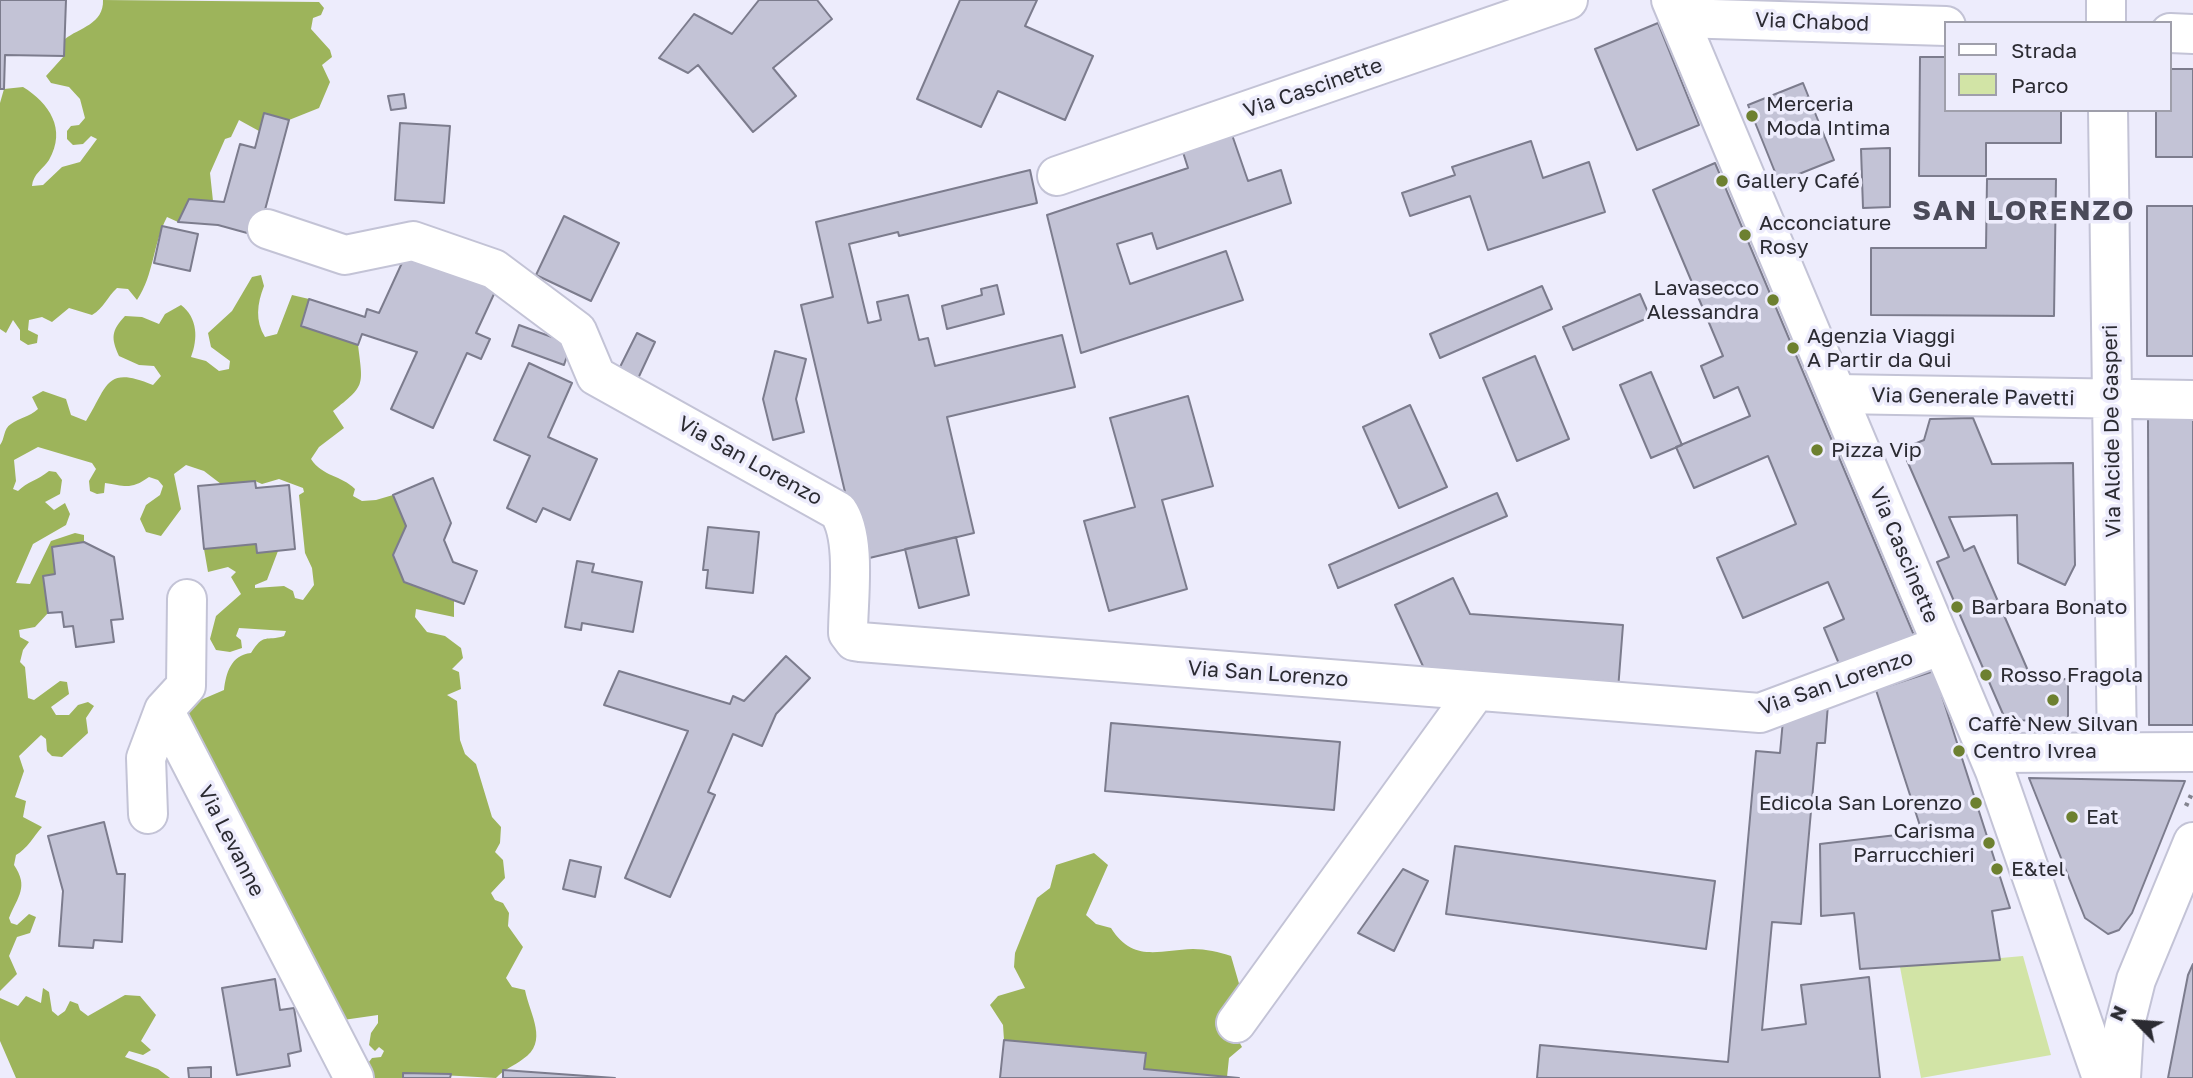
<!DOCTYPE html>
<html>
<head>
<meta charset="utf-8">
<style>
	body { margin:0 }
	#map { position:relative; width:2193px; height:1078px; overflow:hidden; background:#edecfc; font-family:"Golos Text",sans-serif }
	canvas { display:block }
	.legend { position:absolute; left:1944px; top:21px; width:228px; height:91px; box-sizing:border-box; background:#edecfc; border:2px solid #9f9fab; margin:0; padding:9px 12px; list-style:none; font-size:21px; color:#2b2b32 }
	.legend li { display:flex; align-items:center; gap:14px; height:35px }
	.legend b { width:35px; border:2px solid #9f9fab }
	.north { position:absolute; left:2102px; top:987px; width:70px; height:70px; -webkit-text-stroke:5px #edecfc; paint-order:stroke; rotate:295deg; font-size:19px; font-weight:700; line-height:28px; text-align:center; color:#2b2b32 }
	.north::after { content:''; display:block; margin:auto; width:24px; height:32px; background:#2b2b32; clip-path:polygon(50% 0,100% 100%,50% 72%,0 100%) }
</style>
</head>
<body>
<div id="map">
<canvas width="2193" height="1078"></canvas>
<ul class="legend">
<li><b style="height:9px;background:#fff"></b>Strada</li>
<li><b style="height:19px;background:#d2e4a6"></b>Parco</li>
</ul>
<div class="north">N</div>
</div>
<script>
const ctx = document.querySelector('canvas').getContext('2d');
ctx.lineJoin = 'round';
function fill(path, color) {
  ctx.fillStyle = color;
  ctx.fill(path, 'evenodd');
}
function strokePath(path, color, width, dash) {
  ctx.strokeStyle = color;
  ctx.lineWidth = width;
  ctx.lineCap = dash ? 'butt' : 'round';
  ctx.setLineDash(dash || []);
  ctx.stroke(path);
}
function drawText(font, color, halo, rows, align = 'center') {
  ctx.font = font + ' "Golos Text",sans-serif';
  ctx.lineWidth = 7;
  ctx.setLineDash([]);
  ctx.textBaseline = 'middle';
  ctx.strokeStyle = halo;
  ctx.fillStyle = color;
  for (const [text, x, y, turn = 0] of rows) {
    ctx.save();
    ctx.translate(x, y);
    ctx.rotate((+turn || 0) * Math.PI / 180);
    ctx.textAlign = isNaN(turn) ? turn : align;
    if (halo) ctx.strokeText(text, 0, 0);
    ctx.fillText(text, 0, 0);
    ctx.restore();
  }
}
const green = new Path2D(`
	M2023,956L2051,1055L1921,1078L1900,967Z`);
const forest = new Path2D(`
	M103,0L319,2L324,8L321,15L313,18L311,29L330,50L332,57L322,65L330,82L319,108L289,120L264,113L259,131L239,120L231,137L225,139L210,173L213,201L189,199L178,222L167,217C153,243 154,275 137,300L128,289L117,288C107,297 104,308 92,315L69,308L52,322L42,317L29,320L28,330L38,335L37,343L28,345L20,340V330L13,320L6,333L0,329V103L4,89L23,87C49,103 67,129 49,160C43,169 33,174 32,186L43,185L62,167L80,162L97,139L91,136L83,144L73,145L67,139V131L71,126L79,125L85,118L80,99L69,87L51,83L46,76L64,56L65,39C79,28 104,24 103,0Z
	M261,275L264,286C257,304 255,321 265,337L277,334L292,295L309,299L301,326L358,345C363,386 366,385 333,411L344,428L319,447L311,459C323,477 341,475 355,489L353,496L362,501L376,500L393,495L406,526L394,555L404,582L454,601V617L416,609L415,617L427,632L445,636L461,648L463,658L452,669L459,672L461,689L447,695L457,701L460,740L465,754L476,764L492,817L501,827L500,843L495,852L503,860L505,878L491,893L495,900L503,903L509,913L508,926L523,947L506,978L512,987L525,990C530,1015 549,1042 523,1059C514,1066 504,1069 496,1078L404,1073L403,1078H364L365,1067L372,1058L381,1057L384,1051L379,1047L375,1051L369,1045L371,1033L378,1023V1015L343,1020L312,967L313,954L183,717L189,705L224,690C226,673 231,655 251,653C264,632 266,642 284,636L286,631L239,628L236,636L241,640L242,648L230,652L216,650L210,639L216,616L241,594L231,577L236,572L228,567L208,572L204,549L256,544L278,551L267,580L255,585V588L284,586L293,591L295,598L303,600L314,585L312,568L305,553L299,495L304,492L303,488L279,479L262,484L255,481L221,484L204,471L186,465L174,474L181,509L161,536L146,532L140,519L146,505L160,495L163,486L158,480L149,477C131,490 125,486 105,483L104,493L97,494L90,491L89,481L96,469L92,463L38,447L14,460L16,481L13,489L18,491C27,482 38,480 49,471L56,472L62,480L60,494L45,502L54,510L65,503L70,514L66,525L33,544L16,583L30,584L51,541L75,533L84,535V542L52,547L55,574L43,576L48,613L35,627L19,630L20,637L29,642L23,650L20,662L25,667L28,698L34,700L60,681L67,682L69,694L51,707L56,715H69L78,705L88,702L94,706L86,718L88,733L62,757L52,756L47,751L46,739L41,735L19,756L24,771L15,797L26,801L23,817L42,827C34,836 27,849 16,855L14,865C29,887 18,896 9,918L11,923L17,925L29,914L36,917L30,933L17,937L9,956L17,974L0,991V445C5,439 3,429 11,424C19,418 29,417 38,409L32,397L43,391L66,399L71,415L86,421C108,386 105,365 153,385L161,376L154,366L139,365L119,356C111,338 111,331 125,316L142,317L159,324L165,314L181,305C198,318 198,339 191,357L206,361L219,371L229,369L230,361L211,347L208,333L232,311L252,277Z
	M1094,853L1108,865L1086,915L1096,924L1111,928C1133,963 1159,950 1193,949C1206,949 1219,952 1231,956L1240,987L1223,1013L1242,1047L1229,1058L1227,1077L1144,1069L1146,1053L1004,1040L1003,1025L990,1005L998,996L1025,988L1014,967L1015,953L1037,898L1050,888L1056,865Z
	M43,988L49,992L52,1011L58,1016L65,1011L70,1001L78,1004L80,1010L88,1016L125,995L140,996L156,1015L141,1041L151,1050L143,1055L129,1051L125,1057L158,1069L170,1078H16L0,1041V998L18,1006L26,996L41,1003Z`);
const building = new Path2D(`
	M0,0H66L64,56L5,55L4,89H0Z
	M759,0H817L832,19L773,68L796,96L753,132L698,65L688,73L659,58L694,14L732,34Z
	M960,0H1037L1025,26L1093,56L1065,120L998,91L981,127L917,99Z
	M1658,23L1699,125L1637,150L1595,49Z
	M1920,57H1946V110H2061V143H1986V176H1919Z
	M2170,69H2193V157H2156V110H2170Z
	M1803,83L1834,160L1779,182L1748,105Z
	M404,94L406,108L391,110L388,96Z
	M264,113L289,120L258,236L218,225L178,222L189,199L224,202L240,144L255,148Z
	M400,123L450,126L444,203L395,200Z
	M1230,129L1248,181L1281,170L1291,203L1157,249L1152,233L1117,244L1130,284L1226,251L1243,300L1081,353L1047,215L1188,168L1181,146Z
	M1531,141L1543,178L1589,162L1605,212L1488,250L1470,196L1410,216L1402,193L1455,175L1452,167Z
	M1890,148V207L1863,208L1861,149Z
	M1715,163L1916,640L1842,671L1824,628L1844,619L1828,582L1743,618L1717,558L1796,524L1768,456L1694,488L1676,447L1750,416L1738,387L1714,398L1701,366L1723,356L1653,190Z
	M1030,170L1037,203L899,236L898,232L849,244L868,323L881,320L877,302L908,295L919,340L928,338L935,366L1062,335L1075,387L947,417L974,533L861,560L801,305L833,297L816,222Z
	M1987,179H2056L2054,316L1871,315V248H1986Z
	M2147,206H2193V356H2147Z
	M564,216L619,243L591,301L536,275Z
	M162,226L198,234L190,271L154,263Z
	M412,241L500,281L476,333L490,339L481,359L467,353L433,428L391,409L417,352L362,334L358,345L301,326L309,299L365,317L367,309L379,313Z
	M997,285L1004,314L947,329L942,306L982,295L981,289Z
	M1542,286L1552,309L1440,358L1430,334Z
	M1640,294L1650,317L1573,350L1563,327Z
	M519,325L571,344L564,365L512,346Z
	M637,333L655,342L635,385L616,375Z
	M775,351L806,359L796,399L804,432L773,440L763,399Z
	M1535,356L1569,439L1517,461L1483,378Z
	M529,363L572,383L548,437L597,459L570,520L543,508L536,522L507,508L530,456L494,440Z
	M1651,372L1682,445L1651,458L1620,385Z
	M1188,396L1213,486L1162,500L1187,589L1109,611L1084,521L1135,507L1110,418Z
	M1410,405L1447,487L1399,508L1363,427Z
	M1973,418L1992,464L2073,463L2075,565L2065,585L2018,563L2017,515L1949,517L1964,551L1974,546L2032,680L2068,679V719L2006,721L1937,562L1949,557L1902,449L1924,440L1930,419Z
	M2148,419H2193V725H2149Z
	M433,478L451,523L444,540L453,562L477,571L464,604L404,582L393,555L406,526L393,495Z
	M255,481L256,488L289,485L295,549L257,553L256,544L204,549L198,486Z
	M1497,493L1507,516L1338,588L1329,565Z
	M708,527L759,532L753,593L706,588L708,570H703Z
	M956,537L969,595L919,608L905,549Z
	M84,542L114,557L123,619L111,620L114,642L76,647L73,626L64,627L62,612L48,613L43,576L55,574L52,547Z
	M577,561L594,564L592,572L642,582L633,632L582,623L581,630L565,627Z
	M1453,578L1470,614L1623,625L1618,690L1427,675L1395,605Z
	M786,656L810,678L776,714L762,746L733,734L708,792L715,795L670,897L625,878L688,731L604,705L619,671L730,704L733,696L744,701Z
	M1934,671L2010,908L1992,911L2000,960L1860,969L1854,913L1821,916L1820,844L1922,832L1876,690Z
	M1828,704L1825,743H1817L1801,924L1772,922L1762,1030L1806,1024L1801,985L1869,977L1880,1078H1537L1540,1045L1728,1062L1756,751L1780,753L1783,720Z
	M1111,723L1340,742L1334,810L1105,791Z
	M2029,778L2185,781L2132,913L2119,930L2108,934L2085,918Z
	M104,822L117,874H125L122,942L94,940L93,948L59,946L63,891L48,836Z
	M1455,846L1715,881L1706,949L1446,914Z
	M570,860L601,867L595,897L563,889Z
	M1403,869L1428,881L1394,951L1358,933Z
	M2193,964V1078H2168L2188,975Z
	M275,979L280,1010L294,1008L301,1051L288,1054L290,1066L237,1075L222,988Z
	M1004,1040L1146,1053L1144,1069L1239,1078H1000Z
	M211,1067V1078H189L188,1068Z
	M503,1070L615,1078H503Z
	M403,1073L451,1074L450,1078H403Z`);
const path = new Path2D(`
	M2186,806L2193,791`);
const street = new Path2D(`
	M2106,0V23
	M1679,18L1946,26
	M2170,33L2193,34
	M2108,110L2117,752
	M1057,176L1568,0
	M267,229L345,255L413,241L494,269L577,331L596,376L838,511C857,538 848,600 848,633L854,641L860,642L1760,713L1942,645
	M1837,394L2193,400
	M164,710L354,1078
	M1988,753L2193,752
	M148,814L146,758L164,710L186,686L187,599
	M1236,1023L1476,691`);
const secondary = new Path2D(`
	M1671,0L1995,771L2102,1078`);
const primary = new Path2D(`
	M2121,1078L2124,1028L2136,980L2193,842`);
const markers = [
	[1752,116,7,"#6d8030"],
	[1722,181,7,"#6d8030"],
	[1745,235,7,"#6d8030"],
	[1773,300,7,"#6d8030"],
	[1793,348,7,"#6d8030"],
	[1817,450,7,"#6d8030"],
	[1957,607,7,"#6d8030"],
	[1986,675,7,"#6d8030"],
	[2053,700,7,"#6d8030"],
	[1959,751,7,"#6d8030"],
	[1976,803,7,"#6d8030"],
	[2072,817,7,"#6d8030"],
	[1989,843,7,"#6d8030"],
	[1997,869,7,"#6d8030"]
];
const streetNames = [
	["Via Chabod",1812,22,2],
	["Via Cascinette",1313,88,-19],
	["Via Generale Pavetti",1973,397,1],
	["Via Alcide De Gasperi",2112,431,-91],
	["Via San Lorenzo",750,461,29],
	["Via Cascinette",1904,555,67],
	["Via San Lorenzo",1268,674,4],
	["Via San Lorenzo",1836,683,-19],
	["Via Levanne",231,841,63]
];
const poiNames = [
	["Merceria",1766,104],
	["Moda Intima",1766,128],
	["Gallery Café",1736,181],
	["Acconciature",1759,223],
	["Rosy",1759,247],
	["Lavasecco",1759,288,"right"],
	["Alessandra",1759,312,"right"],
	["Agenzia Viaggi",1807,336],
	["A Partir da Qui",1807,360],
	["Pizza Vip",1831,450],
	["Barbara Bonato",1971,607],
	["Rosso Fragola",2000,675],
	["Caffè New Silvan",2053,724,"center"],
	["Centro Ivrea",1973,751],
	["Edicola San Lorenzo",1962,803,"right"],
	["Eat",2086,817],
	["Carisma",1975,831,"right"],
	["Parrucchieri",1975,855,"right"],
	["E&tel",2011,869]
];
const districtNames = [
	["SAN LORENZO",2024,211]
];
fill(green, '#d2e4a6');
fill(forest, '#9db45b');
fill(building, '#c3c3d6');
strokePath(building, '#7c7c8d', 2);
strokePath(street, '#c3c3d6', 42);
strokePath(secondary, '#c3c3d6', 42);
strokePath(primary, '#c3c3d6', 42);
strokePath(path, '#84848f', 4.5, [3.5, 5]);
strokePath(street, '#fff', 38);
strokePath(secondary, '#fff', 38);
strokePath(primary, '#fff', 38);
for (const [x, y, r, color] of markers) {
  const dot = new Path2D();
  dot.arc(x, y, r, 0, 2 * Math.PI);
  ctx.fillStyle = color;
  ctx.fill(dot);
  strokePath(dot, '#edecfc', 2.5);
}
drawText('21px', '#2b2b32', '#edecfc', streetNames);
drawText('21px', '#2b2b32', '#edecfc', poiNames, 'left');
ctx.letterSpacing = '2px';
drawText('bold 28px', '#4b4b5a', '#edecfc', districtNames);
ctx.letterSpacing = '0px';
</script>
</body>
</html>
